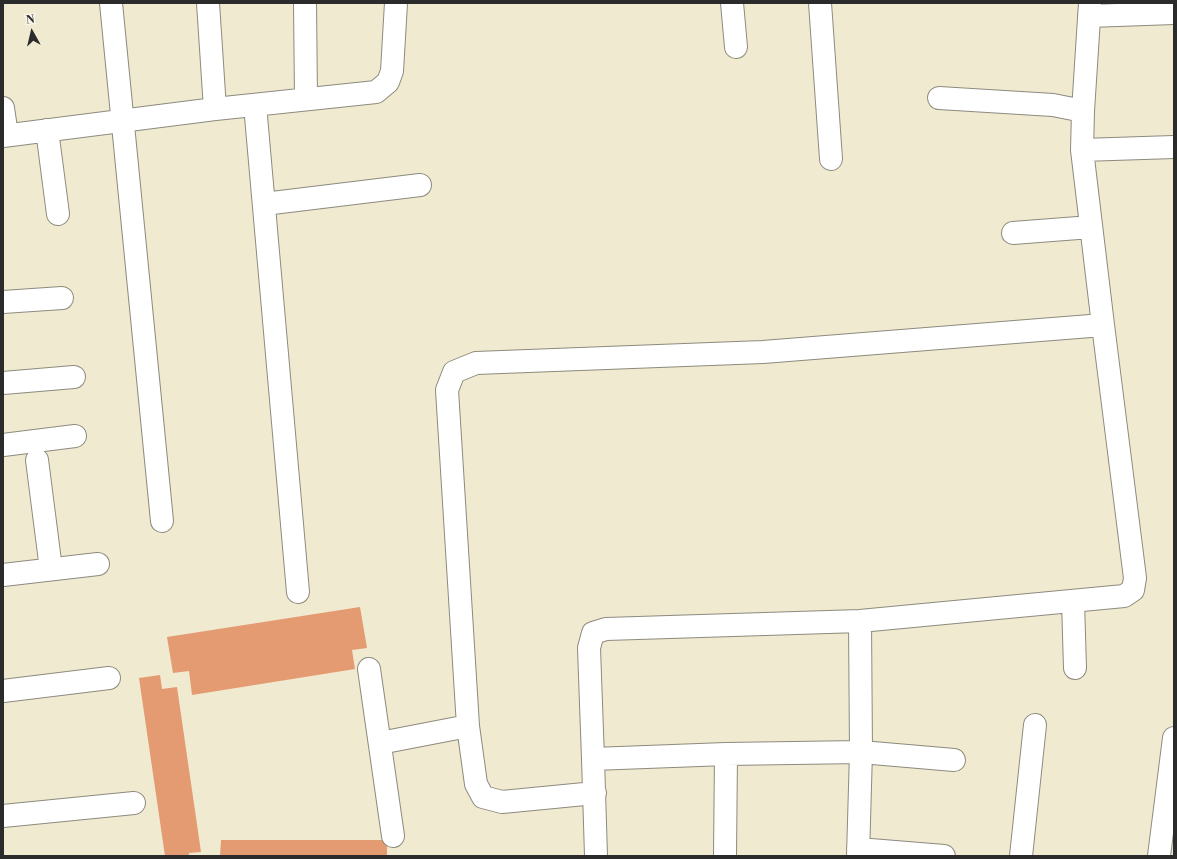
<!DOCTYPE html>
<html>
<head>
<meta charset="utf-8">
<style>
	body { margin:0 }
	#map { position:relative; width:1177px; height:859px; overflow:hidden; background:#efead0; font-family:"Libre Bodoni",serif }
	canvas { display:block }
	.frame { position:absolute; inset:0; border:4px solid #2b2b2b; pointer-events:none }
	.north { position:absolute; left:12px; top:12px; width:40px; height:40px; -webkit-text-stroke:3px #fbf7ec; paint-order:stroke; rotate:352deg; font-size:11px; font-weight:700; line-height:16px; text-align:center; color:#2b2b2b }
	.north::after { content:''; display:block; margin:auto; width:14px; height:18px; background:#2b2b2b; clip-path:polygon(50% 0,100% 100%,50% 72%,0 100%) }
</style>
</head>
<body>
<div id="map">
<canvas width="1177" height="859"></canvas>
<div class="frame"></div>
<div class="north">N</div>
</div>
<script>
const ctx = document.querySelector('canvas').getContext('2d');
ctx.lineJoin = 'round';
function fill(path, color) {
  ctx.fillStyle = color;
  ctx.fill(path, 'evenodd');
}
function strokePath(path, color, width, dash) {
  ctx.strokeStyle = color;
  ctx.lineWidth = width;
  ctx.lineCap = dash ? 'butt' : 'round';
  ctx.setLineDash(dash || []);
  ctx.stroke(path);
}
const building = new Path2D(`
	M360,607L367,648L352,650L355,669L192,695L189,671L173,673L167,637Z
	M160,675L162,689L177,687L201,852L189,853V856H165L139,678Z
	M221,840H387V856H220Z`);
const minor = new Path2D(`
	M111,3L162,521
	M208,3L215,109
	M305,3L306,99
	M732,3L736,47
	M820,3L831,159
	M1089,16L1174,13
	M939,98L1053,105L1083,111
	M255,105L298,592
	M3,108L7,135
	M47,130L58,214
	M3,136L215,109L376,92L388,82L392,71L396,3
	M1082,150L1174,147
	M264,204L420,185
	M1013,233L1091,227
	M3,302L62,298
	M3,383L74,377
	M3,445L75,436
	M37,460L51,569
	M3,575L98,564
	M1073,601L1075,668
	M369,669L393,836
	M3,691L109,678
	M380,743L468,726
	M593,759L726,754L861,752L954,760
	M595,793L502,802L483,797L476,784L468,726L447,390L454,372L476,363L763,352L1103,325
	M3,816L134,803
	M858,849L944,856
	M596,856L593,759L589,648L593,633L606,629L860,621L1124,596L1133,590L1135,578L1103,325L1082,150L1083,111L1090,3
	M725,856L726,754
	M858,856L861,752L860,621
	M1021,856L1035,725
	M1159,856L1174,738`);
fill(building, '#e49b72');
strokePath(minor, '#8d8a7e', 24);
strokePath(minor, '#fff', 22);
</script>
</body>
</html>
